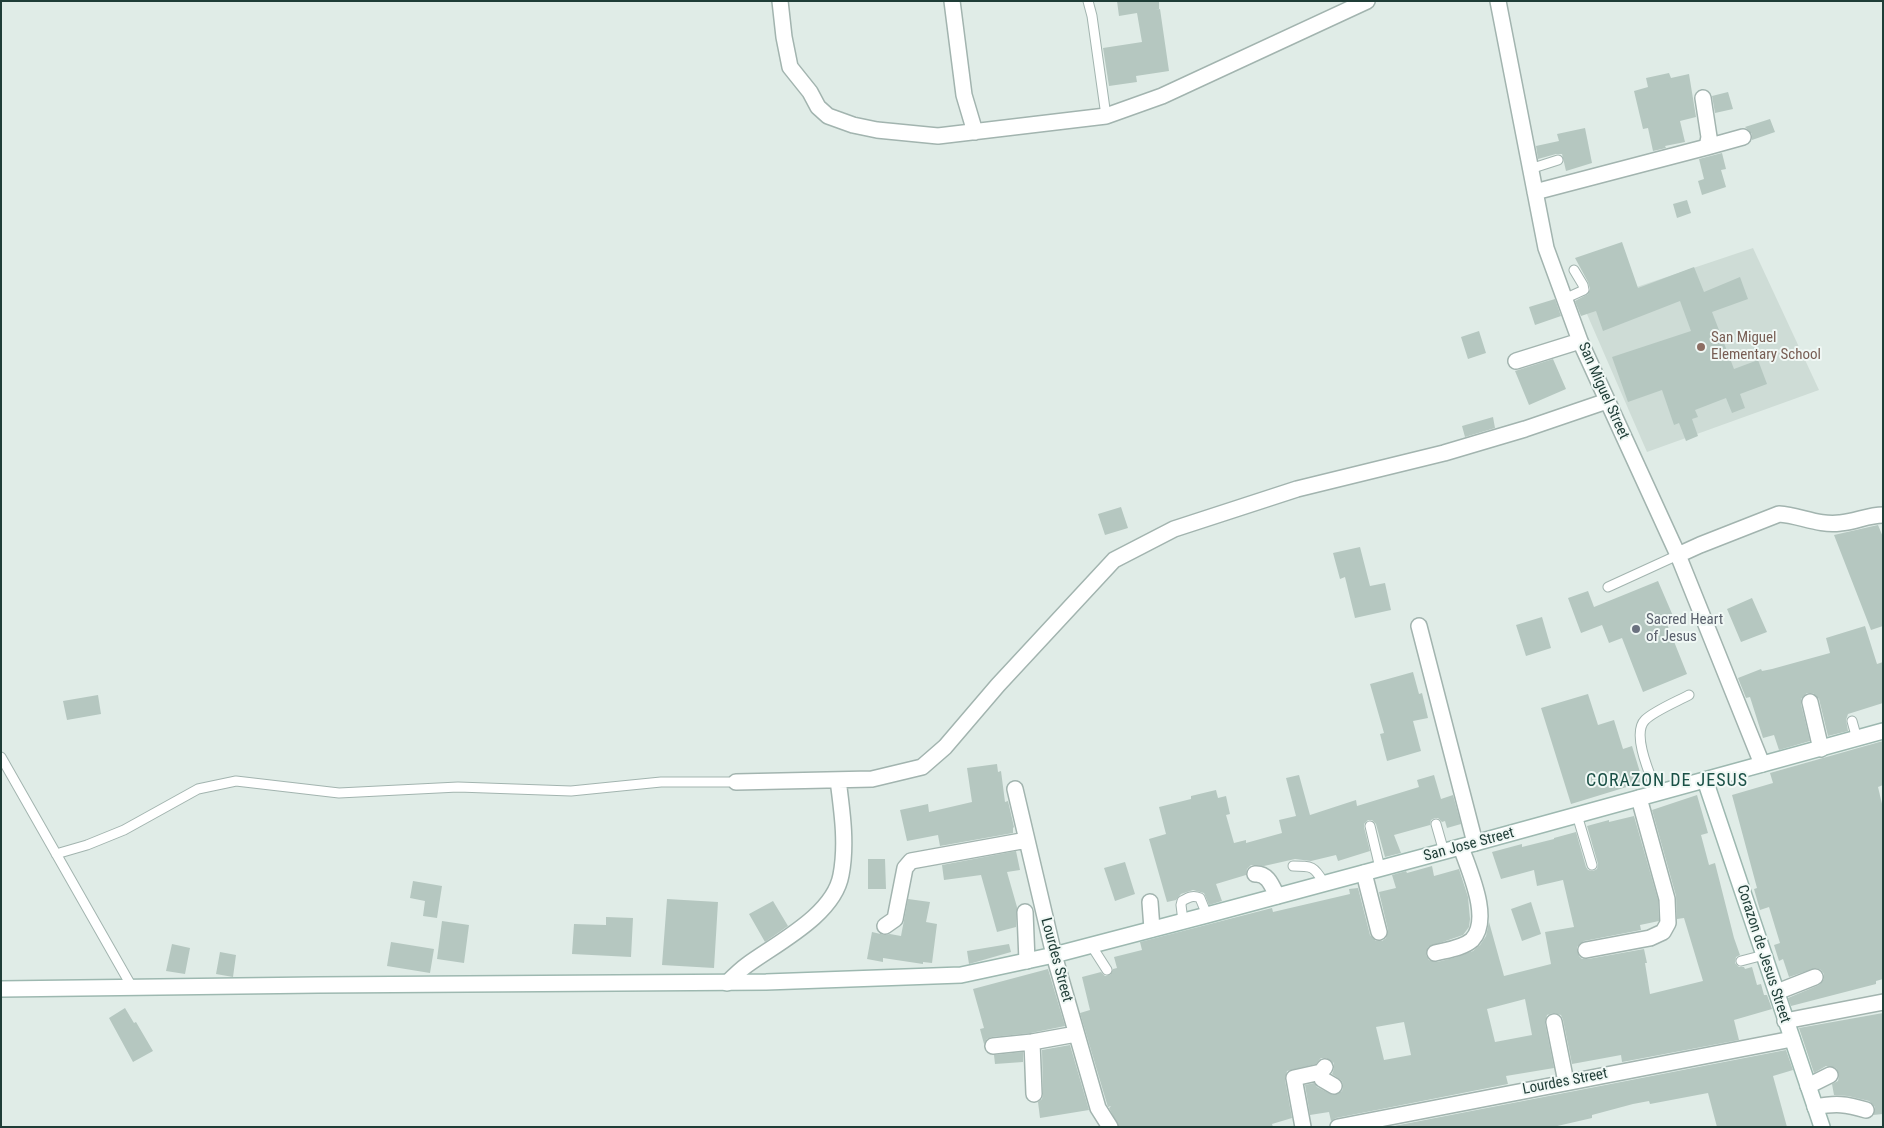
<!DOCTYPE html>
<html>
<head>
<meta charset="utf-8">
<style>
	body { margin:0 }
	#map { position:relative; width:1884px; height:1128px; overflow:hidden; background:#e0ece7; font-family:"Roboto Condensed",sans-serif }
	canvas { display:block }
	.frame { position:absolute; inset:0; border:2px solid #1f3d37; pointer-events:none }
</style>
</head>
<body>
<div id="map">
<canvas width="1884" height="1128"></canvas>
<div class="frame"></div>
</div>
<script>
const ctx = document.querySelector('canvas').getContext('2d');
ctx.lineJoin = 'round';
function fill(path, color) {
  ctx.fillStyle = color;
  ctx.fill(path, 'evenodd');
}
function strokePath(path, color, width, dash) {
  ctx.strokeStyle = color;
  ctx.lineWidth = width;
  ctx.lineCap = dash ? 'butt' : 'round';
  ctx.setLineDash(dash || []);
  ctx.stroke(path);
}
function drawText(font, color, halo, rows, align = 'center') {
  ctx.font = font + ' "Roboto Condensed",sans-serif';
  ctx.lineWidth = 4;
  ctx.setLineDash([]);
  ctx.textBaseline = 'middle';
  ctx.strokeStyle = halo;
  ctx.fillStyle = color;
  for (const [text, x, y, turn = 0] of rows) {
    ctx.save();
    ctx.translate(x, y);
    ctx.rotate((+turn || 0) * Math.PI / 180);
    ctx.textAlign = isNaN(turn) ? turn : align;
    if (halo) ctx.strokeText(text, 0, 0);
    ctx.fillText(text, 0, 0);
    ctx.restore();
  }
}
const built = new Path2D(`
	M1753,248L1819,390L1647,452L1583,305Z`);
const building = new Path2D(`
	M1117,1H1159V9L1155,10L1160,9L1169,71L1136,76L1137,82L1109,86L1103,48L1142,42L1137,13L1119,16Z
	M1669,73L1671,78L1689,74L1696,117L1680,121L1685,142L1665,146L1666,148L1653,151L1648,128L1643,129L1634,91L1648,87L1646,78Z
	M1728,92L1733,109L1715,113L1712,96Z
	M1770,119L1775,132L1752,140V134L1745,127Z
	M1585,128L1592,163L1566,171L1562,154H1556L1538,159L1536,146L1559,141L1557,134Z
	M1722,153L1726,169L1721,170L1726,187L1702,195L1698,181L1704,179L1699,159Z
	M1687,200L1691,213L1677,218L1673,204Z
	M1622,242L1638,288L1694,267L1704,292L1740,277L1748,299L1712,312L1734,369L1758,360L1767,384L1740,394L1745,408L1732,413L1726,398L1695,410L1698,417L1692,419L1698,436L1686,441L1679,423L1674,425L1662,390L1628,402L1612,357L1691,331L1680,301L1603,331L1596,311L1581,316L1575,301L1588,294L1590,289L1588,282L1575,258Z
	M1555,299L1561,316L1535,325L1529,307Z
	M1479,331L1486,353L1468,359L1461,337Z
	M1553,359L1566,389L1529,405L1515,371Z
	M1493,417L1495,428L1465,437L1462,426Z
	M1121,507L1128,528L1105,535L1098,514Z
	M1878,525L1883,537V626L1871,630L1834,535Z
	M1360,547L1370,586L1385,583L1391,610L1355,618L1345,577L1340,579L1333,553Z
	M1658,581L1673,616L1665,619L1687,674L1643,692L1622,638L1609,643L1602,625L1581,633L1568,598L1588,591L1594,607Z
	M1752,598L1767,632L1741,642L1727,609Z
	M1542,617L1551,648L1526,656L1516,625Z
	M1865,626L1877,664L1883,662V703L1848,714L1846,720L1848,731L1828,736L1819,699L1813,693H1807L1801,699V704L1810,741L1779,750L1774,735L1763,738L1750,697L1746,698L1738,678L1761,669L1762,671L1772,669L1830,653L1826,638Z
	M1413,672L1419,694L1422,693L1428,718L1413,721L1421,751L1387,761L1380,734L1384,733L1370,684Z
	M1588,694L1598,725L1614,720L1623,749L1632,746L1643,782L1571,804L1541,708Z
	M98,695L101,714L67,720L63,701Z
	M1883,741V785L1878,787L1883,808V979L1876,981V984L1791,1006L1788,998L1819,985L1824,979V974L1821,970L1816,968L1789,977L1783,959L1779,961L1774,945L1780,943L1769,907L1760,910L1754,889L1757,888L1732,795L1773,783L1770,773Z
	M997,764L998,772L1001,771L1005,802L1008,801L1014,827L1013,828V833L940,846L938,835L907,841L900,810L928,804L929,812L972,802L967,768Z
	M1299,775L1310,815L1356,800L1357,806L1419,787L1417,780L1434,775L1441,799L1453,795L1461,824L1447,828L1445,821L1442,822L1438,818H1435L1431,820L1430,825L1394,835L1401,853L1385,857L1376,824L1372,820H1368L1364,824V827L1370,851L1338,861L1336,855L1311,861L1295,859L1264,866L1251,865L1247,869L1246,875L1216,884L1222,901L1209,905L1204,893L1193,890L1181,894L1176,900L1167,902L1149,839L1166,834L1159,807L1191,799V796L1216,790L1218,798L1226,796L1230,814L1226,815L1234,843L1246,840V843L1282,833L1279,820L1296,816L1286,778Z
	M1697,795L1708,833L1701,835L1709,865L1715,863L1734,938L1740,955L1736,957L1735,963L1739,967H1744L1745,969L1752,967L1757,985L1761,984L1764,995H1767L1772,1009L1734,1020L1739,1040L1622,1062L1621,1055L1572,1064L1563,1020L1561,1015L1553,1013L1547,1015L1545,1023L1554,1068L1506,1076L1508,1084L1336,1118L1331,1121L1329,1112L1310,1115L1305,1085L1314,1083L1317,1087L1333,1095L1342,1091L1343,1087L1342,1081L1332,1074L1334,1069V1063L1326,1058H1321L1316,1064L1287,1071L1285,1080L1292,1118L1272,1124L1273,1127H1119L1109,1108L1111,1106L1108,1107L1107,1104L1080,1013L1090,1010L1082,977L1101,972L1105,976L1110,975L1113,969L1117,968L1114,957L1142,950L1140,942L1272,908L1273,912L1350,894L1349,889L1358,888L1370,935L1376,941H1382L1386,938L1388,930L1379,892L1396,888L1392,875L1406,871L1407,873L1432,866L1434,876L1459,869L1468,897L1470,919L1469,927L1463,935L1428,947L1426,955L1429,960L1437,962L1457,957L1473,951L1480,945L1486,936L1489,922L1504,976L1551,964L1545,932L1574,927L1563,880L1537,886L1534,870L1501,879L1492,852L1522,844V847L1554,839V838L1576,832L1586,867L1588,870L1593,871L1597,869L1598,864L1587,826L1609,820V822L1634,816L1658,900L1659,921L1640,925L1641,930L1584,941L1577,947L1579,956L1582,959H1588L1644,949L1647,963H1645L1650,994L1703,981L1684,918L1677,919L1676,896L1652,810ZM1525,999L1532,1035L1495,1042L1487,1009ZM1404,1022L1411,1055L1384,1060L1376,1027Z
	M1016,851L1020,870L1007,872L1017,907L1016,927L997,932L981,875L944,880L942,865Z
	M868,859H885L886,889H868Z
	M1125,862L1135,894L1115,901L1104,868Z
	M413,881L442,886L437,918L423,916L425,901L410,898Z
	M667,899L718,902L714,968L662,965Z
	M908,899L930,902L926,922L937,924L932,963L923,962V964L883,958V962L867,959L872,932L885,935L890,934L901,936Z
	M773,901L788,926L765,942L749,914Z
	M1531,902L1541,934L1522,941L1511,909Z
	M606,917L633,918L631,957L572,954L574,924L606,925Z
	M442,921L469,925L464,963L437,959Z
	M391,942L434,949L430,973L387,966Z
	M172,944L190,948L185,974L166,971Z
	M1009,944L1011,952L969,964L967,951Z
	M220,952L236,955L233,977L216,974Z
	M1048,969L1065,1026L1031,1033L992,1037L987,1039L984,1044L980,1029L984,1028L973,989Z
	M125,1008L134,1023L136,1022L153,1051L133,1062L109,1018Z
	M1883,1013V1114L1873,1115L1875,1107L1869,1101L1848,1096L1834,1095L1832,1084L1838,1081L1839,1075L1836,1068L1826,1066L1814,1073L1799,1028Z
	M1070,1045L1089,1110L1040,1118L1038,1102L1042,1099L1043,1094L1042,1050Z
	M1786,1050L1793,1070L1773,1076L1787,1127H1717L1708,1093L1650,1104L1649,1101L1633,1104L1592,1115V1118L1553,1127H1389Z
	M1023,1052V1062L995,1064L994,1055Z`);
const lane = new Path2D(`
	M1088,1L1092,16L1106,116
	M1530,169L1558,160
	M1564,299L1584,290L1583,285L1574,270
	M1608,587L1678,555
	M1852,721L1857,739
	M1,757L132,987
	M1657,793C1651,777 1631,734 1645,720C1654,711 1678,701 1689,695
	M1577,815L1592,865
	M1436,824L1444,852
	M1370,826L1380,868
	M56,854L87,845L124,830L198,789L236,781L339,793L458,787L571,791L661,782H736
	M1293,866C1312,866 1314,866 1324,883
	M1183,921L1181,905L1182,901C1189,897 1193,895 1200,898L1207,915
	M1091,945L1107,970
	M1741,961L1764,955`);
const street = new Path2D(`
	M780,1L784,37L790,67L810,92L818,107L828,116L853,125L877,130L938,136L1106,116L1162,96L1367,1
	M952,1L964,95L975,132
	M1498,1L1546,248L1580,341L1678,555L1762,764
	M1707,147L1743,137
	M1535,192L1707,147L1709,137L1703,98
	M1516,361L1580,341
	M1678,555L1700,545L1779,514C1799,515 1819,526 1840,523C1855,522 1868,515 1883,515
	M1419,626L1475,843
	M1810,702L1821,749
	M736,782L872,779L922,767L945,747L998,685L1114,560L1174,529L1297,489L1444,453L1525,429L1607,401
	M1015,789L1054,955L1098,1108L1110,1127
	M1364,873L1379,932
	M1255,874C1268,873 1272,886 1277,896
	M1150,902L1152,929
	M1025,912L1027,961
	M885,926L895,919L905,868L911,861L1027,840
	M1586,950L1650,938L1663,932L1668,923L1667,899L1639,798
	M1435,953C1447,950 1463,948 1472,940C1492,919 1469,871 1461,847
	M727,983C733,977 740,970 747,965C777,943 834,915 841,875C847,844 842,811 838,780
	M1777,992L1815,977
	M1785,1021L1883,1002
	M1554,1022L1566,1082
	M1032,1042L1034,1094
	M993,1046L1032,1042L1076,1034
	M1321,1072L1322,1079L1334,1086
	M1808,1086L1830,1075
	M1815,1107C1836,1103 1846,1104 1866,1110
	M1303,1127L1294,1078L1321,1072L1325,1067
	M1338,1127L1792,1039`);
const secondary = new Path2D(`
	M1705,780L1822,1127
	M1,989L318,985L766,982L961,975L1054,955L1207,915L1475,843L1883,731`);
const markers = [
	[1701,347,5,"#8d6e63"],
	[1636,629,5,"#6b7280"]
];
const educationNames = [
	["San Miguel",1711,338],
	["Elementary School",1711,355]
];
const streetNames = [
	["San Miguel Street",1603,391,66],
	["San Jose Street",1469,845,-15],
	["Corazon de Jesus Street",1763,954,72],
	["Lourdes Street",1056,960,75],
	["Lourdes Street",1565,1082,-11]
];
const worshipNames = [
	["Sacred Heart",1646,620],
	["of Jesus",1646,637]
];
const quarterNames = [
	["CORAZON DE JESUS",1667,781]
];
fill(built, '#cedcd6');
fill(building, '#b5c7c0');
strokePath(lane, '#a2b4af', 11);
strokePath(street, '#a2b4af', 18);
strokePath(secondary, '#9db8b0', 18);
strokePath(lane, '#fff', 9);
strokePath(street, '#fff', 15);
strokePath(secondary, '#fff', 15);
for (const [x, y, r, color] of markers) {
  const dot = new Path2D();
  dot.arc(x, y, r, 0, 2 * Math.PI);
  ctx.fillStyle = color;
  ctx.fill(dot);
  strokePath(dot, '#f0f8f5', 2);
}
drawText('15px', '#785e54', '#f0f8f5', educationNames, 'left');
drawText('15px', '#1f3d37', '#f0f8f5', streetNames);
drawText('15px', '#5b616d', '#f0f8f5', worshipNames, 'left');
ctx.letterSpacing = '1px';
drawText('18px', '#1a5046', '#f0f8f5', quarterNames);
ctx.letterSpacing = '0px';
</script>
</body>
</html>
